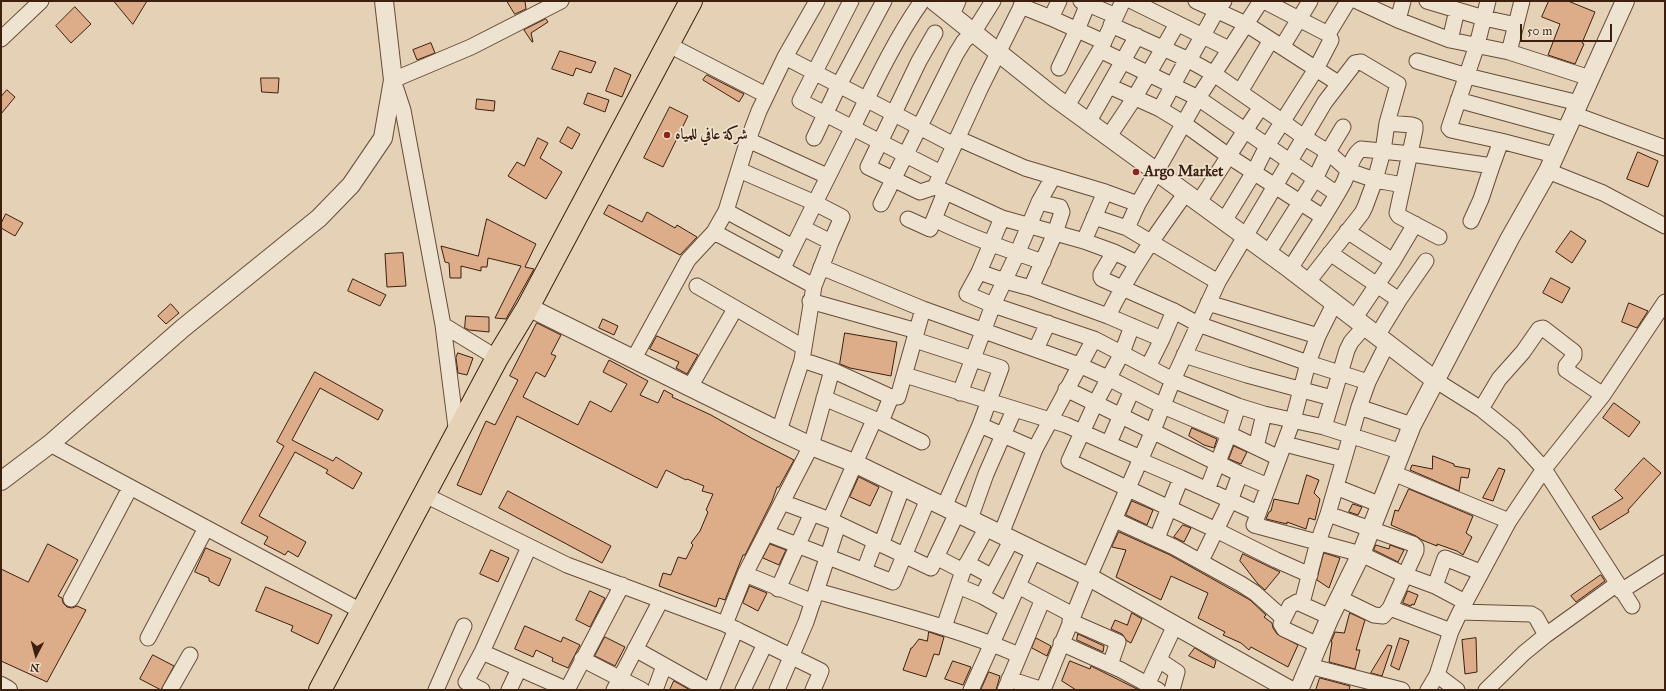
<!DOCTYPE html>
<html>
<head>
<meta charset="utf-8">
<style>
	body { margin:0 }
	#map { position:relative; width:1666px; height:691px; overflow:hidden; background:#e5d2b6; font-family:"IM FELL Great Primer",serif }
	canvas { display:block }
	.frame { position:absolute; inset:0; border:2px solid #3d1f0e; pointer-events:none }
	.north { position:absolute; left:16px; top:635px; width:40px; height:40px; -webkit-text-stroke:3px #eee2d0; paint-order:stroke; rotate:186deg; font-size:11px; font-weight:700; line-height:16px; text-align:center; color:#3d1f0e }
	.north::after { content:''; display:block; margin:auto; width:14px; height:18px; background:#3d1f0e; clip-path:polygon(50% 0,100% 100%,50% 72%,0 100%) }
	.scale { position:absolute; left:1520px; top:24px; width:92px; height:18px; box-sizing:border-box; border:2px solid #3d1f0e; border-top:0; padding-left:5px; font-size:12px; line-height:14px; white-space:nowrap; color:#3d1f0e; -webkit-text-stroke:3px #eee2d0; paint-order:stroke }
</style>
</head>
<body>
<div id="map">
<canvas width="1666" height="691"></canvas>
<div class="frame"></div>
<div class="north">N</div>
<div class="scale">50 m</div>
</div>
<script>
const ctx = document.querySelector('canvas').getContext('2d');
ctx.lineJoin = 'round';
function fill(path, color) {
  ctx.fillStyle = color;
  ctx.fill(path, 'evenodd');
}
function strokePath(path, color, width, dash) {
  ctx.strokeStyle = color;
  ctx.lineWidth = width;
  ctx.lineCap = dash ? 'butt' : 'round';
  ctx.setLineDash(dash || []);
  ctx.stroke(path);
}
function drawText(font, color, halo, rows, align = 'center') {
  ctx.font = font + ' "IM FELL Great Primer",Amiri,serif';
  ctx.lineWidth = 3.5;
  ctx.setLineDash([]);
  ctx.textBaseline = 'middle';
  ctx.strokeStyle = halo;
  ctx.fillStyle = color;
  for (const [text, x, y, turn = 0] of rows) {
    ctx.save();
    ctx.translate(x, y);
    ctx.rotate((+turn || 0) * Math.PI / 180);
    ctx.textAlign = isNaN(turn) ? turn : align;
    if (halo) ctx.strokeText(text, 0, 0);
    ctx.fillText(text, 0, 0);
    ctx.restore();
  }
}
const building = new Path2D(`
	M114,1H147L133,24Z
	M507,1H525L526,9L515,14Z
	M1549,1H1568L1595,12L1582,43L1584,44L1575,64L1548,55L1560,24L1542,17Z
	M75,7L91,24L71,43L56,26Z
	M546,19L548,22L531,33L533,42H532L524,30Z
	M431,43L435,53L417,60L413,50Z
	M560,51L596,62L591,73L576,68L573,76L552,69Z
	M615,68L631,75L622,97L606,91Z
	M707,75L744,94L739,102L703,80Z
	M261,78H279L278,93L262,92Z
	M7,90L15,97L1,114V97Z
	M588,93L609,100L605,112L584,104Z
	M477,99L495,101L494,111L476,109Z
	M670,107L688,116L663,167L644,158Z
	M568,127L580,134L572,149L560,142Z
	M538,138L548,143L540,158L562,172L546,199L508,176L517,162L524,166Z
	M1638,152L1658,161L1648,187L1627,179Z
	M609,205L642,222L647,212L675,228L677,225L697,237L680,255L604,214Z
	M6,214L23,223L15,236L1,228V224Z
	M487,219L536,244L525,267L534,269L506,319L495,318L521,266L488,258L487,267H481V271L461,266V278H450L449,263L445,262L441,246L478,256Z
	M1571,231L1586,241L1572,263L1556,252Z
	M403,253L406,286L387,287L385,254Z
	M1551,278L1570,288L1562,303L1543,293Z
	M353,279L386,295L380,306L348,291Z
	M1629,303L1648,311L1637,328L1622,322Z
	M171,304L179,313L166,324L158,316Z
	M466,316L489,317V332L469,330L465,328Z
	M603,319L618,326L614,335L599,328Z
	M537,323L561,335L551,354L556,356L545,377L536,372L523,397L578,425L590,401L611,412L627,384L603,372L609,360L648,381L640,395L658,403L664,390L673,395L672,397L711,415L753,439L794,460L779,487H777L772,501L745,555H743L725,600L719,598L716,607L659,586L663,573L671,575L678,557L686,559L693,545L691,543L700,531L708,512L706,510L713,494L702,491L704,486L687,479L686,480L666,470L657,488L517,416L481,495L457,485L486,421L495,425L518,380L510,376Z
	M845,333L897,342L891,376L850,368L840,364Z
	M657,336L698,355L687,374L676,368L679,362L650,349Z
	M458,353L473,358L467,375L458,373L456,358Z
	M315,372L383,410L378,420L320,388L292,440L333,461L336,457L362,473L353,489L326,473L328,470L295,452L259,516L306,542L298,557L288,551L285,555L264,544L268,537L241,523L284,446L277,442Z
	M1614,403L1640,422L1629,437L1603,418Z
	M1192,428L1217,439L1214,448L1204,445L1189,436Z
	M1234,446L1247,452L1241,464L1229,459Z
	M1433,456L1454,464V466L1470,469L1468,478L1461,477L1459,491L1410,470L1412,465L1432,469Z
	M1644,458L1661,473L1628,510L1629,512L1600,530L1592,517L1623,498L1615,490Z
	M1499,468L1505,470L1493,501L1483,498Z
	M1307,475L1319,480L1314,493L1320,499L1315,520L1309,518L1306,529L1287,522V524L1266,519L1269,512L1271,511L1274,499L1298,504Z
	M859,477L879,487L870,506L850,497Z
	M1409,489L1473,516L1466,533L1472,537L1463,555L1457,551L1437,544V546L1422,540L1416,536L1391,525L1395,510L1398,511Z
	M508,491L611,546L602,563L499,508Z
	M1132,501L1153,510L1147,525L1126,515Z
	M1353,504L1362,507L1358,515L1349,512Z
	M1183,525L1191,528L1184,542L1174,537Z
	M1119,532L1170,555L1250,600L1266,615L1264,617L1272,623L1273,628L1277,634L1298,645L1288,667L1251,647L1249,650L1241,643L1223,635L1225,632L1198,618L1208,593L1171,576L1161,600L1116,577L1126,550L1112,547Z
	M48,544L78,560L58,596L62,598L63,603L67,607L72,608L77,606L86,610L47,682L1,661V569L28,582Z
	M770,544L786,550L779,565L763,558Z
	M1376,545L1389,549L1390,545L1404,550L1398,562L1374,550Z
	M206,548L231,559L219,586L209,581V578L195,572Z
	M491,550L509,558L498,582L480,574Z
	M1324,553L1340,558L1329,588L1317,580Z
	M1243,554L1280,572L1265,590L1258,584L1240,561Z
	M1601,575L1605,581L1576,602L1571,596Z
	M750,586L767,593L758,611L743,603Z
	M266,587L332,615L318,644L291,631L293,626L256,611Z
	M590,591L605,598L590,627L576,620Z
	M1408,591L1418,595L1414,605L1412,604L1411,606L1403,603Z
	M1132,613L1142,619L1131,643L1127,641L1122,634L1111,629L1115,620L1127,625Z
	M1350,613L1365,620L1356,650H1360L1355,669L1329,662L1332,642H1331L1335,632L1344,633Z
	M525,626L561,642L563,637L580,645L568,668L552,661L553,658L536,650L533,657L515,649Z
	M929,632L944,637L939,655L934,654L926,677L903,670L911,648H912L919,639L927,641Z
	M1078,634L1104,646L1103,652L1077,640Z
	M605,637L625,647L615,666L595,656Z
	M1036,638L1051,646L1047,656L1032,648Z
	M1400,638L1409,641L1399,670L1391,666Z
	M1476,638L1477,672L1465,674L1462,640Z
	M1388,645L1392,646L1382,676L1371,673Z
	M1195,648L1216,661L1214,668L1189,656Z
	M153,655L174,666L161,690L140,679Z
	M953,661L971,667L963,685L945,679Z
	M1070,661L1090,669L1091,666L1139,690H1076L1062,681Z
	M989,672L1000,676L996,690H981Z
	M1320,678L1350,686L1349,690H1316Z
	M674,681L690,690H670Z`);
const minor = new Path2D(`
	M851,1L800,101L941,173
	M1081,1L1116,16
	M1132,1L1229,49
	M1196,1L1246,24L1282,47L1310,1
	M1357,1L1398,20L1450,40L1509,52L1590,78
	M1427,1L1484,18L1516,25
	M1488,1L1477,45L1449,128L1451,130L1501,141L1554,155
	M1021,6L1051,18L1104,42
	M952,15L958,1
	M1051,18L1059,1
	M1398,20L1403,1
	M1111,25L1187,59L1214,74L1283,122L1305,138L1328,152L1349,171L1375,180L1403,185
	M935,33L919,61L868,167L920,192L935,187L980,89L1024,1
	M1328,34L1348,1
	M1,39L41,1
	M1450,40L1457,10
	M669,45L766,95
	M1282,47L1338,83
	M1100,50L1198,98L1337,194
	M1509,52L1522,1
	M785,57L954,145
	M1189,60L1217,10L1224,1
	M1417,61L1467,76L1579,103
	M1059,68L1077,30L1089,1
	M1109,86L1160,109L1183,123L1230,157L1323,217
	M1240,92L1271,40
	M1458,100L1567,130
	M1067,106L1100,50L1123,1
	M1160,109L1187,59
	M1573,114L1665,148
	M1089,121L1137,36
	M1387,123L1412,125L1415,126V130L1397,213L1399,216L1439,237
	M1109,136L1135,97L1177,24
	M814,138L839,85L884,1
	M957,138L1025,168L1105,192L1084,241
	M748,140L827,176
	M1492,166L1501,141
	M739,170L815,203L842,217L831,242
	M1548,171L1603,193L1665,226
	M935,187L1002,218L1084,241L1114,252L1137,263
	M1105,192L1138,204
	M1198,203C1220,171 1239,138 1261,107
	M881,204L956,54L964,41L973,33L993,1
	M726,211L793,247
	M1094,217L1127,228
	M1002,218L979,272L967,294L993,305L1094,339L1173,380L1238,406L1264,414L1324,427L1402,452
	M908,219L930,229L945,192
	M934,219C970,237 1005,249 1043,262
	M1224,221L1254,172L1267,146L1316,69L1331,40L1328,34L1264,1
	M1347,231L1393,261
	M714,232L814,286
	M1114,252L1101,274V277L1102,279L1174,311L1198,324L1308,363L1368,382
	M1268,253L1315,179L1328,152L1343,127
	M1330,253L1399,300
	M821,267L923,309L1079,365L1108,378L1163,406L1229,434L1279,458
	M783,268C807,219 831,170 856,121C876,80 896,38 922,1
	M1290,269C1308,240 1328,212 1344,182C1348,173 1352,155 1361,149L1411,154L1492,166L1481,199L1471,221
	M979,272L1005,281L1031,288L1055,233L1062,212L1060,207L1039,202
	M1218,282L1127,228L1138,204L1198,98L1261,1
	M697,286L803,347
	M1031,288L1108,316L1162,339L1148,367
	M810,301L917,331
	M1208,303L1318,336
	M1334,304L1318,336L1308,363L1293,420L1254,525L1361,554L1405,575L1435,586L1465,602
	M1108,316C1129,272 1157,233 1185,194
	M1354,319L1393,261L1415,224
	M443,325L497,358
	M1132,326L1122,353L1095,404L1069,461L1216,530L1276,560L1310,575
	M1377,336L1399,300L1426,261
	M1162,339L1174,311
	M915,340L1001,368L980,425L1035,449
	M1036,349L1048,323
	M1184,355L1247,375L1332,398
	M633,360L688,260L714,232L726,211L748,140L759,111L785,57L817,1
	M802,360L832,370L891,397H898L923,309
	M905,375L1066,425L1141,458
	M1435,380L1481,409L1513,435L1544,469L1632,606
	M690,387L735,309
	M1066,389L1240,474L1230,501L1201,561
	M960,393L993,305L1017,254L1039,202L1053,177
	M824,398L881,422L922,442
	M1359,407L1412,425
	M1481,409L1499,379L1523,352L1539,329L1543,328L1574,352V356L1566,366V370L1603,395
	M881,422L891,397
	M1324,427L1347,350L1351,342L1364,327
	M779,431L802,360L814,286L831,242L803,228
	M457,435L443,325L403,110L393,80L471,47L561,1
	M1109,443L1132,390
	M50,444L363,612
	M1285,444L1343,459
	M1256,447L1264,414
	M1139,460L1181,478
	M1393,473L1509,521
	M1240,474L1268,486
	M1336,487L1381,505
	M1207,490L1229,434L1238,406
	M425,495L567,565L725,624L821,671L813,690
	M782,502L830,520L931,568L957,513
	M944,507L980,425
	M1328,514L1413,544L1416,547V551L1390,608L1383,616L1374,615L1339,598
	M970,519L986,474L1014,410
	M830,520L874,420
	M1115,520L1174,547L1241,584L1255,593L1283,618
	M766,533L893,582L928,499
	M1001,534L1035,449L1094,339
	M1157,538L1181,478L1258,513
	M881,545L903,486
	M936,557L963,571
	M967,563L991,576
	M864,571L875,542
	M745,574L813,602
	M958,586L982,596L1007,610
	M1018,586L1073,615
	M1435,586L1445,558L1480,572
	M778,589L812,513
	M817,591C885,611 954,627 1019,655
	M1621,591L1665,563
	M982,596L1012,539
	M71,599L130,488
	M1302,603L1318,542L1328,514L1359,407L1368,382L1387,344
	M1390,608L1451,631
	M1460,612L1531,614L1536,617L1546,635
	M1070,621L1118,642L1110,665
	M725,624L745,574L811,446L832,370
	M944,627L963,571L987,527
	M148,638L206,528
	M1061,643L1121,670L1158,690
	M1318,645L1284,629L1281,624L1290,606L1297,602L1330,617
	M635,649L708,690
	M482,652L568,690
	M582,659L642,690
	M1159,660L1177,672L1172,690
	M1309,666L1402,690
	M1437,675L1457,690
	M1009,679L1043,690
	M1147,685L1175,625
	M170,690L190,655
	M436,690L464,626
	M482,690L466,682L482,652L529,547
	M509,690L519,669
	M567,690L622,585
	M614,690L661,600
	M655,690L664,666
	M711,690L736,629
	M743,690L765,644
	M777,690L806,622L838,525
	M971,690L1034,550
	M1005,690L1043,599
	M1043,690L1089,577L1152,433L1173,380L1218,282L1325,102L1355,63L1361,62L1398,84L1387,123L1383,151L1375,180L1365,207L1362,213L1307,283
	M1428,690L1437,675L1451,631L1460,612L1509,521L1544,469L1603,395L1665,302
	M1486,690L1524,653L1546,635L1617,584`);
const tertiary = new Path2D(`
	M934,1L1054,97L1290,269L1435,380
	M528,307L779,431L811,446L854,463L1089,577L1290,690
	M1,481L50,444L183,328L319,218L351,185L383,138L393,80L384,1
	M1,686L8,690
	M1299,690L1330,617L1361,554L1412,425L1510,238L1548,171L1625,1`);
const primary = new Path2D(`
	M320,690L497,358L528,307L691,1`);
const markers = [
	[667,135,4,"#8f2418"],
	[1136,172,4,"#8f2418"]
];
const poiNames = [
	["شركة عافي للمياه",675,135],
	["Argo Market",1144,172]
];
fill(building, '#ddac88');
strokePath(building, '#3d1f0e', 1);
strokePath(minor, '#674c38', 17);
strokePath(tertiary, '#674c38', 20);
strokePath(primary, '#3d1f0e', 24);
strokePath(minor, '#eee2d0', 15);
strokePath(tertiary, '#eee2d0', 18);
strokePath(primary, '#e5d2b6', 22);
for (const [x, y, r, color] of markers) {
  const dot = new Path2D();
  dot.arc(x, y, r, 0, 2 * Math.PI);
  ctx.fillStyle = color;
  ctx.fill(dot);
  strokePath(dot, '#eee2d0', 1.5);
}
drawText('bold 15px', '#3d1f0e', '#eee2d0', poiNames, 'left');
</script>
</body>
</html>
